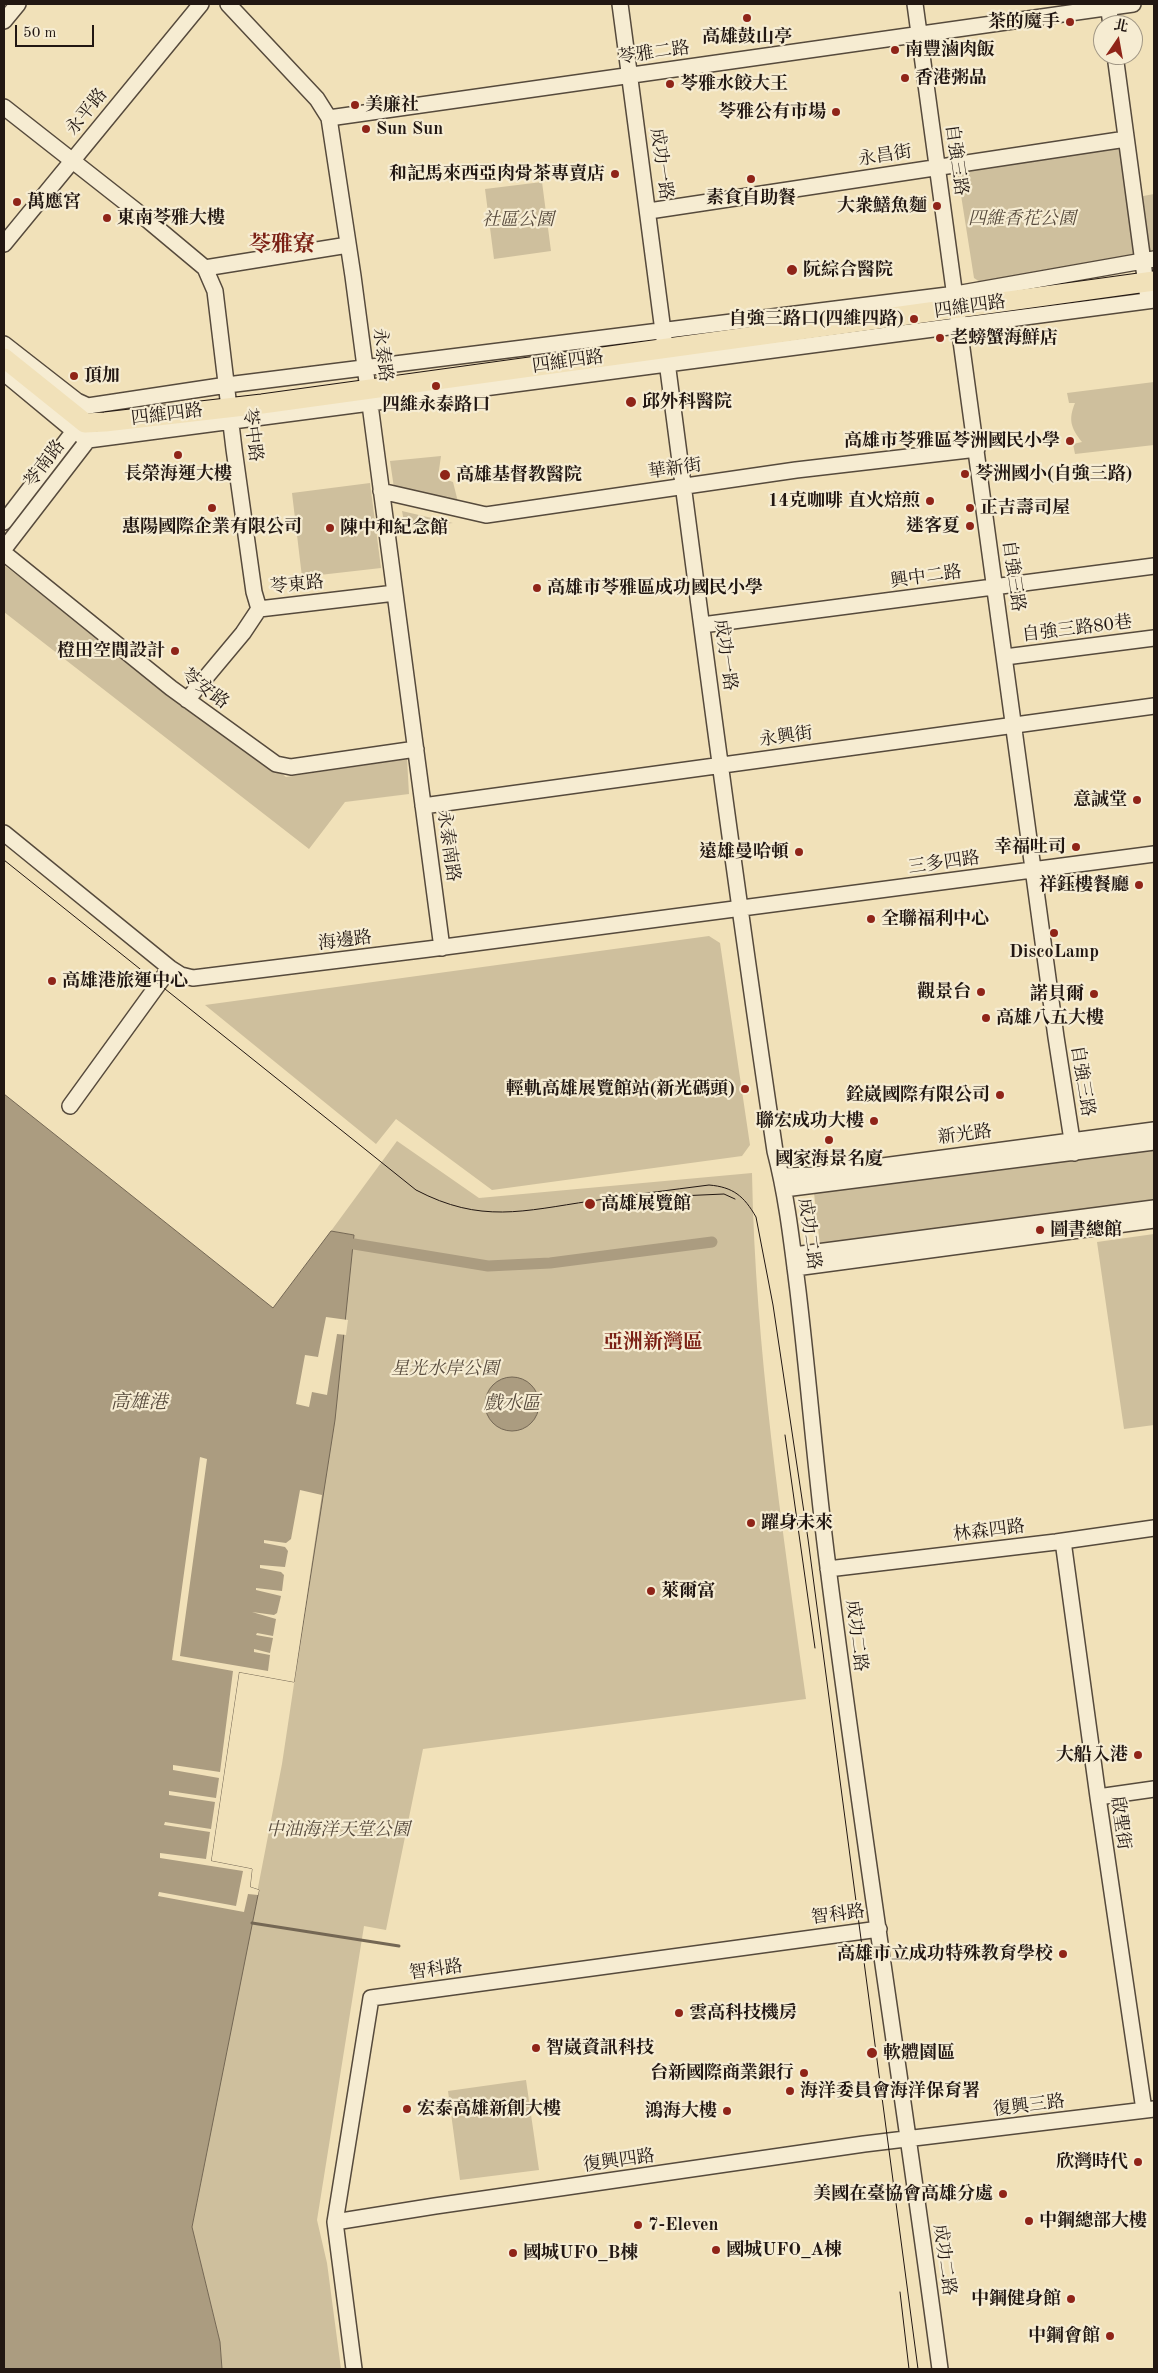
<!DOCTYPE html>
<html>
<head>
<meta charset="utf-8">
<style>
	body { margin:0 }
	#map { position:relative; width:1158px; height:2373px; overflow:hidden; background:#f1e1b9; font-family:"Old Standard TT","Noto Serif TC",serif }
	canvas { display:block }
	.frame { position:absolute; inset:0; border:5px solid #221712; pointer-events:none }
	.north { position:absolute; left:1093px; top:15px; width:50px; height:50px; box-sizing:border-box; background:#f6ecd2; border:1px solid #a19785; border-radius:50%; rotate:12deg; font-size:14px; font-weight:700; line-height:20px; text-align:center; color:#221712 }
	.north::after { content:''; display:block; margin:auto; width:18px; height:22px; background:#8f2418; clip-path:polygon(50% 0,100% 100%,50% 72%,0 100%) }
	.scale { position:absolute; left:15px; top:25px; width:79px; height:22px; box-sizing:border-box; border:2px solid #221712; border-top:0; padding-left:6px; font-size:15px; line-height:18px; white-space:nowrap; color:#221712; -webkit-text-stroke:4px #f6ecd2; paint-order:stroke }
</style>
</head>
<body>
<div id="map">
<canvas width="1158" height="2373"></canvas>
<div class="frame"></div>
<div class="north">北</div>
<div class="scale">50 m</div>
</div>
<script>
const ctx = document.querySelector('canvas').getContext('2d');
ctx.lineJoin = 'round';
function fill(path, color) {
  ctx.fillStyle = color;
  ctx.fill(path, 'evenodd');
}
function strokePath(path, color, width, dash) {
  ctx.strokeStyle = color;
  ctx.lineWidth = width;
  ctx.lineCap = dash ? 'butt' : 'round';
  ctx.setLineDash(dash || []);
  ctx.stroke(path);
}
function drawText(font, color, halo, rows, align = 'center') {
  ctx.font = font + ' "Old Standard TT","Noto Serif TC",serif';
  ctx.lineWidth = 4.5;
  ctx.setLineDash([]);
  ctx.textBaseline = 'middle';
  ctx.strokeStyle = halo;
  ctx.fillStyle = color;
  for (const [text, x, y, turn = 0] of rows) {
    ctx.save();
    ctx.translate(x, y);
    ctx.rotate((+turn || 0) * Math.PI / 180);
    ctx.textAlign = isNaN(turn) ? turn : align;
    if (halo) ctx.strokeText(text, 0, 0);
    ctx.fillText(text, 0, 0);
    ctx.restore();
  }
}
const green = new Path2D(`
	M1116,148L1121,152L1135,255L980,282L974,278L958,176L963,170Z
	M542,182L551,251L494,259L485,189Z
	M1154,194V254L1145,255L1138,197Z
	M1154,382V445L1075,454L1073,444L1082,442C1071,428 1068,420 1075,403H1069L1067,393Z
	M441,456L438,477L453,482L458,502L394,488L390,461Z
	M370,483L381,568L302,577L292,493Z
	M402,511L453,523L405,528Z
	M5,566L286,777L407,759L409,794L345,802L309,849L4,612Z
	M709,936L720,943L750,1145L742,1156L492,1190L396,1119L376,1144L205,1005Z
	M397,1141L479,1198L752,1173C755,1349 782,1525 806,1699L423,1749L386,1930L364,1926L317,2220L327,2263L341,2369H222L220,2342L192,2227L282,1764L324,1484L354,1235L331,1231Z
	M1154,1148V1203L820,1245L814,1193Z
	M1154,1234V1425L1124,1429L1097,1242Z
	M526,2080L539,2170L460,2180L448,2091Z`);
const water = new Path2D(`
	M4,1094L273,1308L331,1231L354,1235L335,1420L294,1682L239,1672L211,1861L252,1869L250,1887L259,1890L192,2227L220,2342L222,2369H4Z
	M485 1404a27 27 0 1 1 54 0a27 27 0 1 1-54 0Z`);
const pier = new Path2D(`
	M326,1317L348,1320L346,1335L337,1334L327,1395L312,1392L309,1407L296,1404L305,1355L318,1357Z
	M200,1457L207,1459L180,1656L268,1671L270,1655L254,1652V1649L270,1653L273,1638L256,1635L257,1633L273,1636L276,1619L252,1612L274,1615L277,1613L281,1596L256,1590V1588L282,1591L284,1575L281,1572L260,1568V1565L285,1567L288,1551L285,1547L264,1543V1540L286,1543L291,1539L300,1490L322,1495L294,1682L239,1672L211,1861L252,1869L250,1887L259,1890L258,1895L248,1894L244,1912L158,1896L159,1892L236,1906L243,1871L160,1858V1853L206,1859L210,1832L164,1825L165,1822L211,1829L215,1802L169,1795V1791L216,1798L219,1778L173,1770V1765L220,1772L233,1671L172,1660Z`);
const stream = new Path2D(`
	M252,1923L399,1946`);
const canal = new Path2D(`
	M354,1244L488,1266L550,1263L712,1242`);
const minor = new Path2D(`
	M228,4L317,99L329,118L353,276L442,948
	M620,4C671,386 718,769 775,1151C787,1197 792,1244 798,1291C809,1383 816,1475 828,1567C862,1835 905,2102 940,2369
	M915,4L1056,1037L1074,1153
	M1108,4L1111,25
	M4,21L18,4
	M1115,55L1147,292
	M4,107L144,217L205,268L215,291L234,449L254,592L259,609
	M329,118L1133,4
	M649,211L1126,139
	M4,244L201,4
	M205,268L348,245
	M4,344L77,401L88,406L227,385L956,294L1154,259
	M4,373L74,431L88,440L1154,300
	M381,491L486,515L796,470L977,449
	M4,522L74,431L82,426
	M4,549L88,440L86,431
	M4,553L171,688L276,764L291,767L416,749
	M702,625L1154,566
	M1005,657L1154,638
	M187,700L243,633L259,609L395,593
	M423,806L1154,706
	M4,833L170,968L181,975L193,978L429,949L1154,854
	M70,1106L170,968
	M781,1176L815,1175L1154,1130
	M784,1189L1154,1142
	M794,1255L1154,1208
	M795,1268L1154,1220
	M1063,1541L1098,1797L1144,2110
	M828,1569L1056,1542L1154,1528
	M1098,1797L1154,1789
	M335,2222L435,2206L864,2144L1154,2109
	M354,2369L335,2222L371,1998L879,1929`);
const major = new Path2D(`
	M4,358L85,423L105,422L262,404L1154,281`);
const tram = new Path2D(`
	M4,860L416,1190C481,1224 523,1211 591,1201C631,1195 670,1190 709,1185C733,1187 744,1196 756,1217L773,1305L808,1539L918,2369
	M679,1196L724,1194L735,1199
	M785,1435L815,1648
	M900,2292L909,2369`);
const markers = [
	[747,18,5,"#8f2418"],
	[1070,22,5,"#8f2418"],
	[895,50,5,"#8f2418"],
	[905,78,5,"#8f2418"],
	[670,84,5,"#8f2418"],
	[355,105,5,"#8f2418"],
	[836,112,5,"#8f2418"],
	[366,129,5,"#8f2418"],
	[615,174,5,"#8f2418"],
	[751,179,5,"#8f2418"],
	[17,202,5,"#8f2418"],
	[937,206,5,"#8f2418"],
	[107,218,5,"#8f2418"],
	[792,270,6,"#8f2418"],
	[914,319,5,"#8f2418"],
	[940,338,5,"#8f2418"],
	[74,376,5,"#8f2418"],
	[436,386,5,"#8f2418"],
	[631,402,6,"#8f2418"],
	[1070,441,5,"#8f2418"],
	[178,455,5,"#8f2418"],
	[965,474,5,"#8f2418"],
	[445,475,6,"#8f2418"],
	[930,501,5,"#8f2418"],
	[212,508,5,"#8f2418"],
	[970,508,5,"#8f2418"],
	[970,526,5,"#8f2418"],
	[330,528,5,"#8f2418"],
	[537,588,5,"#8f2418"],
	[175,651,5,"#8f2418"],
	[1137,800,5,"#8f2418"],
	[1076,847,5,"#8f2418"],
	[799,852,5,"#8f2418"],
	[1139,885,5,"#8f2418"],
	[871,919,5,"#8f2418"],
	[1054,933,5,"#8f2418"],
	[52,981,5,"#8f2418"],
	[981,992,5,"#8f2418"],
	[1094,994,5,"#8f2418"],
	[986,1018,5,"#8f2418"],
	[745,1089,5,"#8f2418"],
	[1000,1095,5,"#8f2418"],
	[874,1121,5,"#8f2418"],
	[829,1140,5,"#8f2418"],
	[590,1204,6,"#8f2418"],
	[1040,1230,5,"#8f2418"],
	[751,1523,5,"#8f2418"],
	[651,1591,5,"#8f2418"],
	[1138,1755,5,"#8f2418"],
	[1063,1954,5,"#8f2418"],
	[679,2013,5,"#8f2418"],
	[536,2048,5,"#8f2418"],
	[872,2053,6,"#8f2418"],
	[804,2073,5,"#8f2418"],
	[790,2091,5,"#8f2418"],
	[407,2109,5,"#8f2418"],
	[727,2111,5,"#8f2418"],
	[1138,2162,5,"#8f2418"],
	[1003,2194,5,"#8f2418"],
	[1029,2221,5,"#8f2418"],
	[638,2225,5,"#8f2418"],
	[716,2250,5,"#8f2418"],
	[513,2253,5,"#8f2418"],
	[1071,2299,5,"#8f2418"],
	[1110,2336,5,"#8f2418"]
];
const poiNames = [
	["茶的魔手",1060,22,"right"],
	["高雄鼓山亭",747,37,"center"],
	["南豐滷肉飯",905,50],
	["香港粥品",915,78],
	["苓雅水餃大王",680,84],
	["美廉社",365,105],
	["苓雅公有市場",826,112,"right"],
	["Sun Sun",376,129],
	["和記馬來西亞肉骨茶專賣店",605,174,"right"],
	["素食自助餐",751,198,"center"],
	["萬應宮",27,202],
	["大衆鱔魚麵",927,206,"right"],
	["東南苓雅大樓",117,218],
	["阮綜合醫院",803,270],
	["自強三路口(四維四路)",904,319,"right"],
	["老螃蟹海鮮店",950,338],
	["頂加",84,376],
	["邱外科醫院",642,402],
	["四維永泰路口",436,405,"center"],
	["高雄市苓雅區苓洲國民小學",1060,441,"right"],
	["長榮海運大樓",178,474,"center"],
	["苓洲國小(自強三路)",975,474],
	["高雄基督教醫院",456,475],
	["14克咖啡 直火焙煎",920,501,"right"],
	["正吉壽司屋",980,508],
	["迷客夏",960,526,"right"],
	["惠陽國際企業有限公司",212,527,"center"],
	["陳中和紀念館",340,528],
	["高雄市苓雅區成功國民小學",547,588],
	["橙田空間設計",165,651,"right"],
	["意誠堂",1127,800,"right"],
	["幸福吐司",1066,847,"right"],
	["遠雄曼哈頓",789,852,"right"],
	["祥鈺樓餐廳",1129,885,"right"],
	["全聯福利中心",881,919],
	["DiscoLamp",1054,952,"center"],
	["高雄港旅運中心",62,981],
	["觀景台",971,992,"right"],
	["諾貝爾",1084,994,"right"],
	["高雄八五大樓",996,1018],
	["輕軌高雄展覽館站(新光碼頭)",735,1089,"right"],
	["銓崴國際有限公司",990,1095,"right"],
	["聯宏成功大樓",864,1121,"right"],
	["國家海景名廈",829,1159,"center"],
	["高雄展覽館",601,1204],
	["圖書總館",1050,1230],
	["躍身未來",761,1523],
	["萊爾富",661,1591],
	["大船入港",1128,1755,"right"],
	["高雄市立成功特殊教育學校",1053,1954,"right"],
	["雲高科技機房",689,2013],
	["智崴資訊科技",546,2048],
	["軟體園區",883,2053],
	["台新國際商業銀行",794,2073,"right"],
	["海洋委員會海洋保育署",800,2091],
	["宏泰高雄新創大樓",417,2109],
	["鴻海大樓",717,2111,"right"],
	["欣灣時代",1128,2162,"right"],
	["美國在臺協會高雄分處",993,2194,"right"],
	["中鋼總部大樓",1039,2221],
	["7-Eleven",648,2225],
	["國城UFO_A棟",726,2250],
	["國城UFO_B棟",523,2253],
	["中鋼健身館",1061,2299,"right"],
	["中鋼會館",1100,2336,"right"]
];
const streetNames = [
	["苓雅二路",654,53,-8],
	["永平路",87,112,-51],
	["永昌街",885,156,-9],
	["自強三路",956,160,82],
	["成功一路",661,164,82],
	["四維四路",970,307,-8],
	["永泰路",382,355,83],
	["四維四路",568,362,-8],
	["四維四路",167,415,-7],
	["苓中路",252,435,83],
	["苓南路",45,464,-53],
	["華新街",675,469,-8],
	["自強三路",1013,576,82],
	["興中二路",926,577,-8],
	["苓東路",297,585,-6],
	["自強三路80巷",1077,629,-7],
	["成功一路",725,655,82],
	["苓安路",205,689,37],
	["永興街",786,737,-8],
	["永泰南路",448,846,82],
	["三多四路",944,863,-8],
	["海邊路",345,941,-7],
	["自強三路",1082,1081,81],
	["新光路",965,1135,-7],
	["成功二路",809,1234,82],
	["林森四路",989,1531,-7],
	["成功二路",856,1636,83],
	["啟聖街",1120,1823,82],
	["智科路",838,1915,-7],
	["智科路",436,1970,-8],
	["復興三路",1029,2106,-7],
	["復興四路",619,2161,-8],
	["成功二路",944,2260,82]
];
const parkNames = [
	["四維香花公園",1022,219],
	["社區公園",518,220],
	["星光水岸公園",445,1369],
	["中油海洋天堂公園",338,1830]
];
const waterNames = [
	["高雄港",139,1403],
	["戲水區",512,1404]
];
const quarterNames = [
	["亞洲新灣區",653,1343]
];
const districtNames = [
	["苓雅寮",282,245]
];
fill(green, '#cebf9d');
fill(water, '#ab9c80');
strokePath(water, '#746754', 1);
fill(pier, '#f1e1b9');
strokePath(stream, '#746754', 3);
strokePath(canal, '#ab9c80', 11);
strokePath(minor, '#564a3c', 18);
strokePath(major, '#221712', 21);
strokePath(minor, '#f6ecd2', 15);
strokePath(major, '#f1e1b9', 19);
strokePath(tram, '#221712', 1);
for (const [x, y, r, color] of markers) {
  const dot = new Path2D();
  dot.arc(x, y, r, 0, 2 * Math.PI);
  ctx.fillStyle = color;
  ctx.fill(dot);
  strokePath(dot, '#f6ecd2', 2);
}
drawText('bold 18px', '#221712', '#f6ecd2', poiNames, 'left');
drawText('18px', '#221712', '#f6ecd2', streetNames);
drawText('italic 18px', '#56493c', '#f6ecd2', parkNames);
drawText('italic 19px', '#594c3e', '#f6ecd2', waterNames);
drawText('bold 20px', '#7a1f14', '#f6ecd2', quarterNames);
drawText('bold 22px', '#7a1f14', '#f6ecd2', districtNames);
</script>
</body>
</html>
